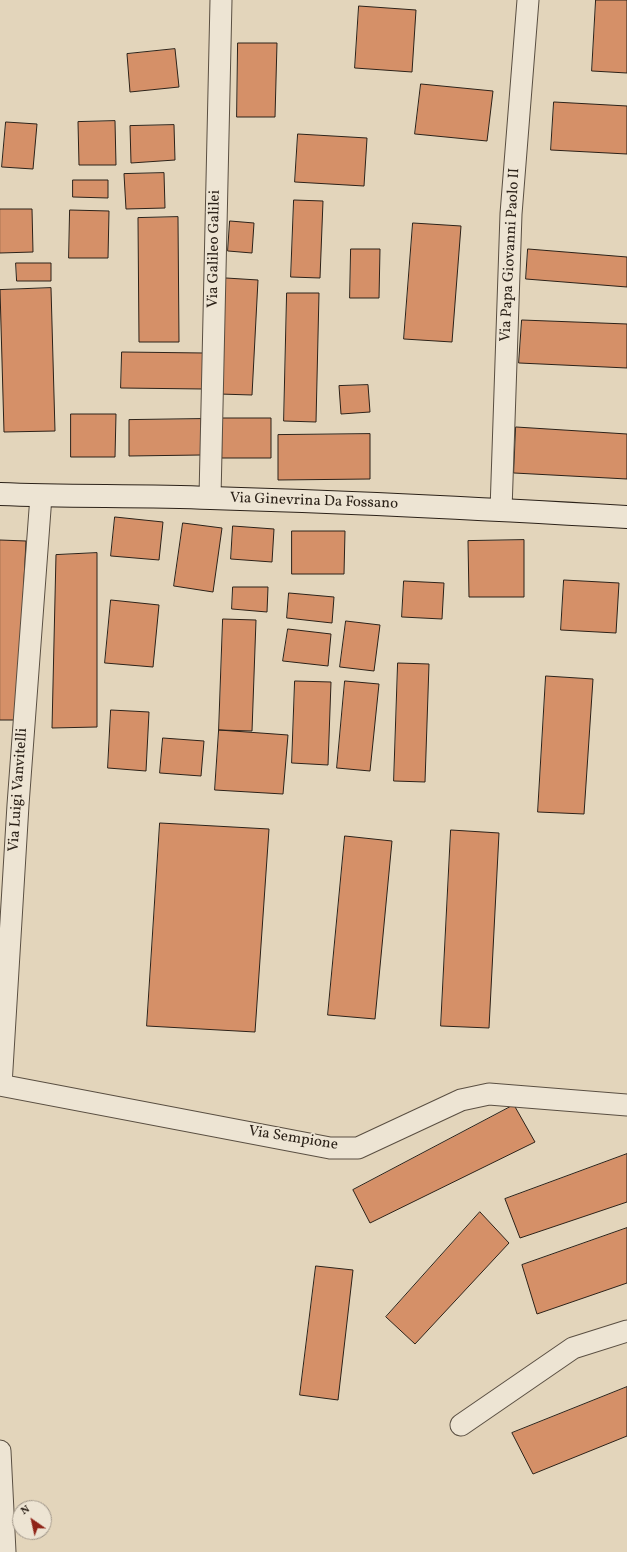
<!DOCTYPE html>
<html>
<head>
<meta charset="utf-8">
<style>
	body { margin:0 }
	#map { position:relative; width:627px; height:1552px; overflow:hidden; background:#e3d5bb; font-family:Vollkorn,serif }
	canvas { display:block }
	.north { position:absolute; left:12px; top:1500px; width:40px; height:40px; box-sizing:border-box; background:#ede4d3; border:1px solid #a09689; border-radius:50%; rotate:326deg; font-size:11px; font-weight:700; line-height:16px; text-align:center; color:#2c2219 }
	.north::after { content:''; display:block; margin:auto; width:14px; height:18px; background:#8f2418; clip-path:polygon(50% 0,100% 100%,50% 72%,0 100%) }
</style>
</head>
<body>
<div id="map">
<canvas width="627" height="1552"></canvas>
<div class="north">N</div>
</div>
<script>
const ctx = document.querySelector('canvas').getContext('2d');
ctx.lineJoin = 'round';
function fill(path, color) {
  ctx.fillStyle = color;
  ctx.fill(path, 'evenodd');
}
function strokePath(path, color, width, dash) {
  ctx.strokeStyle = color;
  ctx.lineWidth = width;
  ctx.lineCap = dash ? 'butt' : 'round';
  ctx.setLineDash(dash || []);
  ctx.stroke(path);
}
function drawText(font, color, halo, rows, align = 'center') {
  ctx.font = font + ' Vollkorn,serif';
  ctx.lineWidth = 3.5;
  ctx.setLineDash([]);
  ctx.textBaseline = 'middle';
  ctx.strokeStyle = halo;
  ctx.fillStyle = color;
  for (const [text, x, y, turn = 0] of rows) {
    ctx.save();
    ctx.translate(x, y);
    ctx.rotate((+turn || 0) * Math.PI / 180);
    ctx.textAlign = isNaN(turn) ? turn : align;
    if (halo) ctx.strokeText(text, 0, 0);
    ctx.fillText(text, 0, 0);
    ctx.restore();
  }
}
const building = new Path2D(`
	M596,0H627V73L592,71Z
	M359,6L416,10L412,72L355,68Z
	M238,43H277L275,117H237Z
	M175,49L179,87L130,92L127,54Z
	M421,84L493,91L487,141L415,134Z
	M554,102L627,106V154L551,150Z
	M115,121L116,165H79L78,122Z
	M6,122L37,124L33,169L2,167Z
	M174,125L175,160L131,163L130,126Z
	M298,134L367,138L364,186L295,182Z
	M164,173L165,208L126,209L124,174Z
	M73,180H108V198L73,197Z
	M294,200L323,201L320,278L291,277Z
	M0,209H32L33,252L0,253Z
	M70,210L109,211L108,258H69Z
	M178,217L179,342H139L138,218Z
	M230,221L254,223L252,253L228,251Z
	M413,223L461,226L452,342L404,339Z
	M351,249H380L379,298H350Z
	M528,249L627,257V287L526,279Z
	M16,263H51V281H17Z
	M226,278L258,280L252,395L219,394Z
	M51,288L55,431L4,432L0,290Z
	M287,293H319L316,422L284,421Z
	M522,320L627,324V368L519,363Z
	M122,352L204,353L203,389L121,388Z
	M368,385L370,412L341,414L339,386Z
	M71,414H116L115,457H71Z
	M222,418H271V458H222Z
	M201,419V455L129,456V420Z
	M516,427L627,434V479L514,473Z
	M370,434V479L278,480V435Z
	M115,517L163,522L159,560L111,556Z
	M183,523L222,528L213,592L174,586Z
	M233,526L274,529L272,562L231,559Z
	M292,531H345L344,574H292Z
	M0,540L26,541L17,720H0Z
	M524,540V597H469L468,541Z
	M97,553V727L52,728L56,555Z
	M564,580L619,583L616,633L561,630Z
	M404,581L444,583L442,619L402,617Z
	M233,587H268L267,612L232,609Z
	M289,593L334,597L332,623L287,618Z
	M111,600L159,605L153,667L105,663Z
	M223,619L256,620L252,731L219,730Z
	M346,621L380,625L374,671L340,667Z
	M288,629L331,634L328,666L283,661Z
	M398,663L429,664L425,782L394,781Z
	M546,676L593,679L584,814L538,812Z
	M295,681L331,682L328,765L292,763Z
	M345,681L379,684L370,771L337,768Z
	M111,710L149,712L146,771L108,768Z
	M219,730L288,735L283,794L215,790Z
	M163,738L204,741L201,776L160,773Z
	M160,823L269,829L255,1032L147,1026Z
	M451,830L499,833L489,1028L441,1026Z
	M345,836L392,841L375,1019L328,1015Z
	M514,1105L535,1142L370,1223L353,1190Z
	M627,1154V1202L520,1238L505,1199Z
	M480,1212L509,1243L415,1344L386,1317Z
	M627,1228V1283L537,1314L522,1265Z
	M316,1266L353,1270L338,1400L300,1395Z
	M627,1387V1436L533,1474L512,1433Z`);
const street = new Path2D(`
	M210,497L221,0
	M501,510L511,214L528,0
	M0,1085L330,1148H358L461,1100L489,1094L627,1105
	M1,1085L18,805L41,496
	M461,1425L573,1348L627,1331
	M0,1451L5,1552`);
const secondary = new Path2D(`
	M0,494C70,497 141,495 211,498C350,502 489,509 627,517`);
const streetNames = [
	["Via Galileo Galilei",215,249,-89],
	["Via Papa Giovanni Paolo II",511,255,-87],
	["Via Ginevrina Da Fossano",314,502,2],
	["Via Luigi Vanvitelli",19,790,-86],
	["Via Sempione",293,1139,9]
];
fill(building, '#d59068');
strokePath(building, '#2c2219', 1);
strokePath(street, '#5a4f42', 23);
strokePath(secondary, '#2c2219', 24);
strokePath(street, '#ede4d3', 21);
strokePath(secondary, '#ede4d3', 22);
drawText('15px', '#2c2219', '#ede4d3', streetNames);
</script>
</body>
</html>
